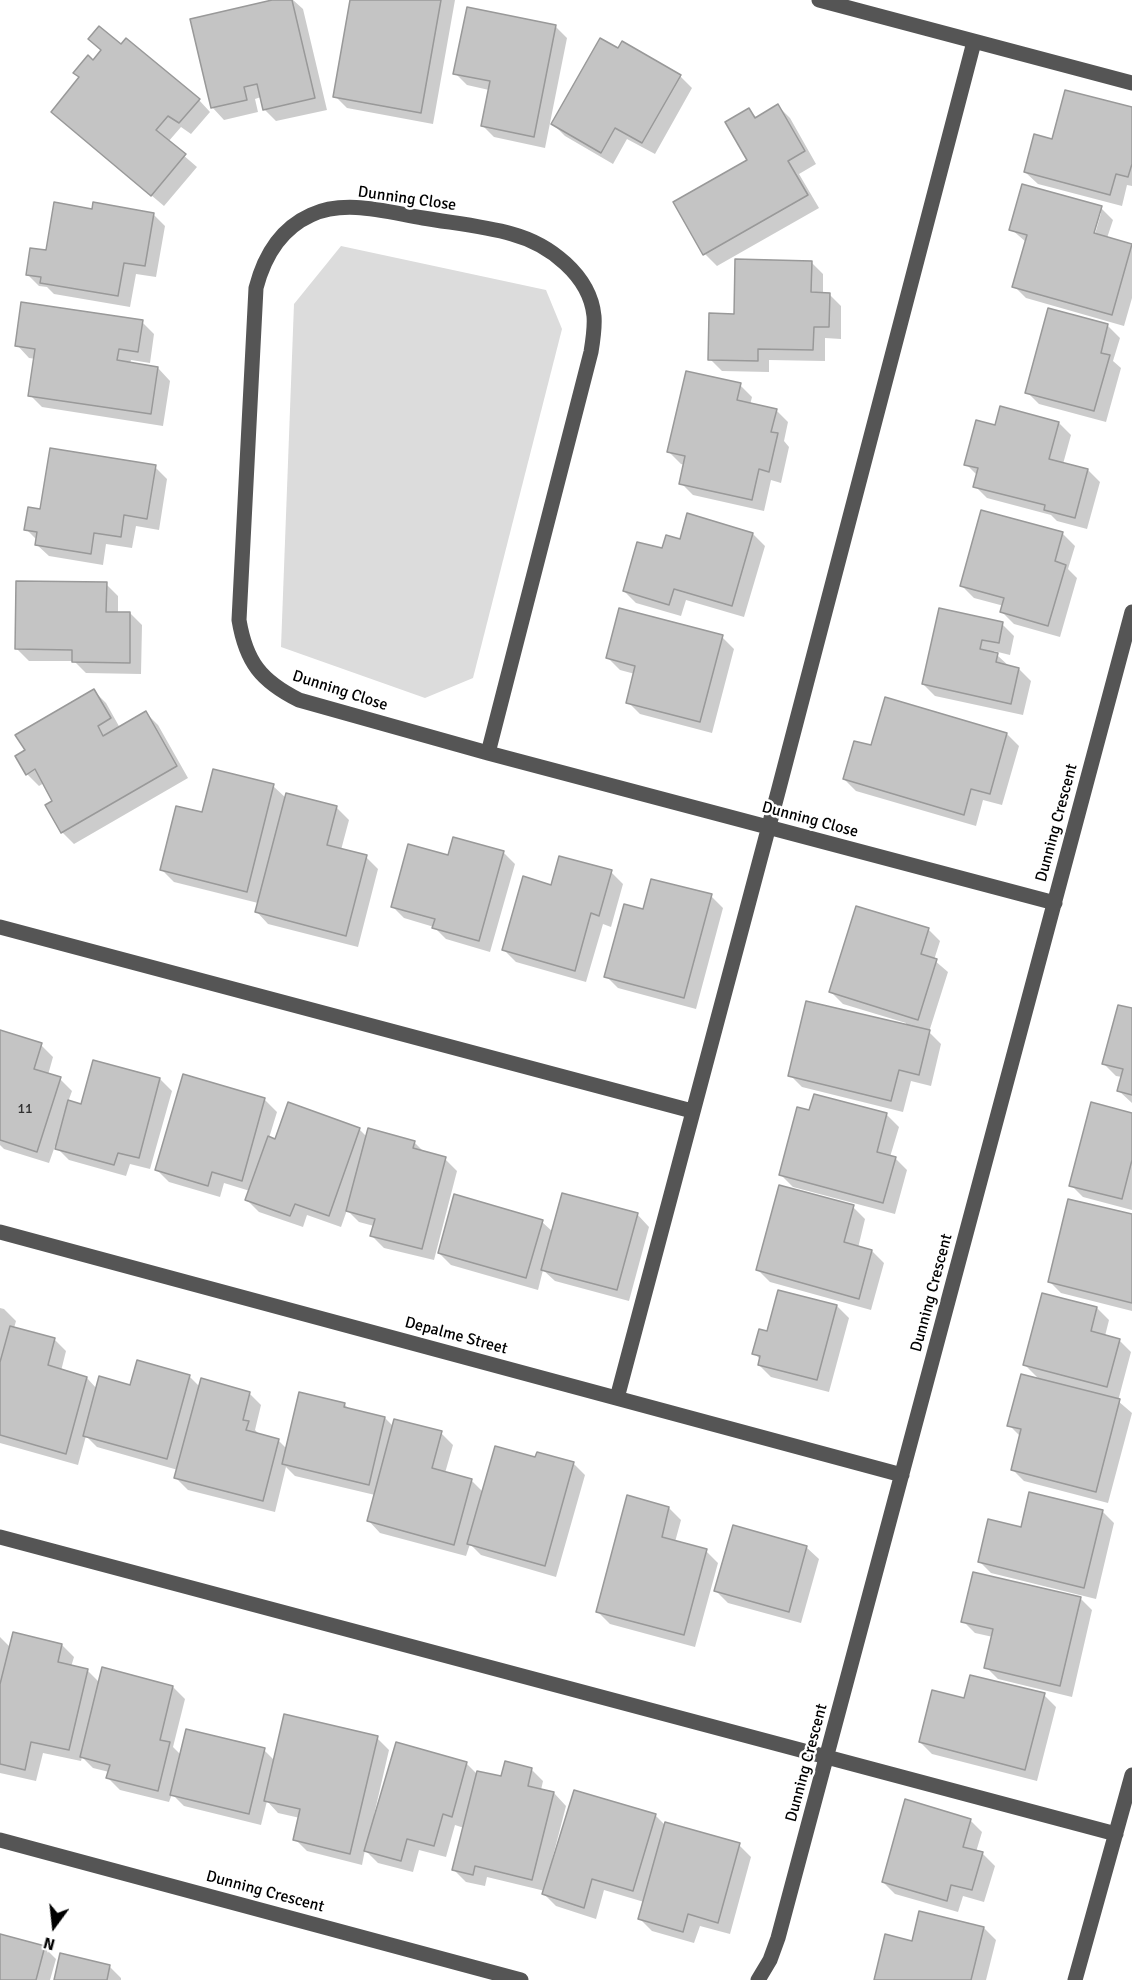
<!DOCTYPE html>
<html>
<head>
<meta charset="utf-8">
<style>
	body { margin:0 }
	#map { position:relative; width:1132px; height:1980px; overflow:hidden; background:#fff; font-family:Signika,sans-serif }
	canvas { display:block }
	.north { position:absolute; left:24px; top:1896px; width:60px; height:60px; -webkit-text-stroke:4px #fff; paint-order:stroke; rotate:195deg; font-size:16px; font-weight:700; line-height:24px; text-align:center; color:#000 }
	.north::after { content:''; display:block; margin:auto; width:21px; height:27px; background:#000; clip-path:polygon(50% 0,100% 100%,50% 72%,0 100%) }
</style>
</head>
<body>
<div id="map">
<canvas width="1132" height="1980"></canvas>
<div class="north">N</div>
</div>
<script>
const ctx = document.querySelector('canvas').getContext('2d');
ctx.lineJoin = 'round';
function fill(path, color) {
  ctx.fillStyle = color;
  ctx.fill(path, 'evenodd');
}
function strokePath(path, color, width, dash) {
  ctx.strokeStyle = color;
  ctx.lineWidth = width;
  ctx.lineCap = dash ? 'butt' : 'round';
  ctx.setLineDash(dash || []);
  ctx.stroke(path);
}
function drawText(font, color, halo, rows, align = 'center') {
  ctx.font = font + ' Signika,sans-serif';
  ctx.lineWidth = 5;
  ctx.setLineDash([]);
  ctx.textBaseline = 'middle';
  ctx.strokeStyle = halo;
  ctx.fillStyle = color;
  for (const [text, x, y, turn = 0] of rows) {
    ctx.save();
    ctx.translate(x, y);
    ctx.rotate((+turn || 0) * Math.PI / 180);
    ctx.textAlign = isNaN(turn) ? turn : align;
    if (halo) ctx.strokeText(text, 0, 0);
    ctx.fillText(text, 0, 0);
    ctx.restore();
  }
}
const green = new Path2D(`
	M341,246L546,290L562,329L473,678L425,698L281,647L294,304Z`);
const shadow = new Path2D(`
	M278,0H293L303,9L327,110L276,121L264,109L261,97L255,99L258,112L224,120L212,107Z
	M351,0H455L433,124L347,108L335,96Z
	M555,26L567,38L545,148L494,137L482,125L489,90L467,85L455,73Z
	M618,50L680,76L692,88L655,154L627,139L613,164L565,136L553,124Z
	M102,51L199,100L210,112L191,134L181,127L168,142L197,167L164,206L53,112Z
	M778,106L790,118L816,164L799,174L819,208L717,266L705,254L675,203L749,161V110L757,118Z
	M1132,109V186L1127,185L1122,206L1038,184L1025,172L1053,141Z
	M1101,208L1113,220L1107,238L1132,246V298L1124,326L1026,298L1014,286L1026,242L1011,229ZM1098,213H1101L1093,241L1090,240Z
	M93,210L153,214L165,226L156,277L136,274L130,307L54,294L47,287L39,286L27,274L47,252Z
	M811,262L823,274V294H829L841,306V339L825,338V361L769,360V372L722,371L710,359L736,315Z
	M1049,310L1108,326L1120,338L1113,361L1121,368L1106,422L1039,404L1027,392Z
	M142,322L154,334L150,363L131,360L130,364L158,368L170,381L163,426L42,407L30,395L36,359L29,358L17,345Z
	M740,385L752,397L750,405L776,410L788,422L784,441L789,447L781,483L771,480L764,511L693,495L681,483L685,465L681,464L669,452Z
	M1059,423L1071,435L1063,464L1088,470L1100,482L1087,529L1057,521L1051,515L987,498L975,486L978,476L966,464L996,426Z
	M155,467L167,479L159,530L136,526L132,548L106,544L103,565L49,556L36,544L37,540L26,529L41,510Z
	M982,511L1063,534L1075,546L1068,569L1077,578L1060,637L1014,624L1002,612L1004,606L974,598L962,586Z
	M688,515L753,534L765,546L744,617L686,600L681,616L636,603L624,591L663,550L681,541Z
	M106,584L118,596V613H130L142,625L141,674L86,673L74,661H29L17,649Z
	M1002,624L1014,636L1010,655L994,651L993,654L997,655L1010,667L1019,669L1031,681L1023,715L935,696L923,684Z
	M722,637L734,649L712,733L640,714L628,702L635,674L620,670L608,658Z
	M94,691L106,703L120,728L146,713L158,725L188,778L74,844L62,832L54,801L44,783L39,786L27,774V750Z
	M1007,734L1019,746L1002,805L983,800L976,826L856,791L844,779L872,747Z
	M273,786L286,798L287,795L337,808L349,820L341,850L366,857L378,869L358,947L268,924L256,911L258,903L174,882L162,870Z
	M503,852L515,864L490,952L446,939L434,927L404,918L392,906L449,857Z
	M611,872L623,884L611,927L603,924L586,982L516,962L504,950L552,886Z
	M711,896L723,908L696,1009L618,988L606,976L644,911Z
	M928,929L940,941L934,960L948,972L929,1032L941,1044L931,1086L911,1081L903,1112L802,1087L790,1075L905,1026L906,1023L843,1004L831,992Z
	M1132,1010V1103L1119,1091L1122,1077L1116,1076L1104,1064Z
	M0,1031L41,1045L53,1057L48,1075L60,1079L72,1091L68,1102L82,1105L94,1062L160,1079L172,1091L150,1169L130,1164L126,1176L69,1160L55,1146L49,1163L4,1149L0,1145Z
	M265,1100L277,1112L269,1138L276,1141L359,1129L367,1137L414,1142L425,1153L445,1159L457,1171L434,1260L384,1248L372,1236L374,1226L359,1222L347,1210L341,1227L307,1215L303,1227L259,1212L247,1200L250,1191L224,1183L220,1197L169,1182L157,1170Z
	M810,1112L887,1115L899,1127L890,1157L895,1158L907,1170L895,1214L793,1187L781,1175Z
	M1132,1114V1210L1083,1197L1071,1185Z
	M853,1207L865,1219L858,1248L872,1251L884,1263L871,1310L770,1282L758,1270Z
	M637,1214L649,1227L629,1301L555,1281L543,1270L538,1290L451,1265L439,1253L542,1222L553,1232Z
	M1132,1216V1311L1061,1293L1049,1281Z
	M837,1306L849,1318L829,1392L771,1377L759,1365L761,1360L754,1353L768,1333Z
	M0,1308L4,1309L16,1321L14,1328L54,1339L66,1351L61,1371L87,1378L97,1389L131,1387L189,1376L200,1387L249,1393L261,1405L255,1430L261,1436L278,1440L287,1449L344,1404L350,1410L385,1418L394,1427L441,1433L453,1445L445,1473L472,1481L483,1492L536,1459L573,1463L585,1475L556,1577L481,1555L470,1544L466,1556L380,1533L368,1520L375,1495L295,1476L286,1467L275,1512L188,1490L176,1478L178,1470L97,1447L86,1436L78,1465L0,1443Z
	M1097,1308L1109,1320L1105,1336L1119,1340L1131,1352L1118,1401L1132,1413L1108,1503L1024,1481L1012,1469L1021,1437L1009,1425L1040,1380L1025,1365Z
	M669,1508L681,1520L675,1542L706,1551L718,1563L695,1647L610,1624L598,1612Z
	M1102,1511L1114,1523L1096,1599L991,1573L979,1561L1022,1528Z
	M806,1547L819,1559L801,1623L728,1603L716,1591Z
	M1080,1598L1092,1610L1072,1697L998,1679L986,1667L993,1637L975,1633L963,1621Z
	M0,1637L10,1647L62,1645L74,1657L71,1667L87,1670L100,1683L173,1687L185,1699L173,1747L181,1755L264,1750L275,1761L377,1738L389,1750L374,1815H376L397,1744L467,1764L477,1774L502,1778L531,1769L543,1781L541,1790L554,1793L566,1806L552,1860H554L575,1791L656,1816L665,1825L739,1845L751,1857L730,1934L700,1926L694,1943L652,1931L640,1919L644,1902L604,1890L596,1919L556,1906L544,1894L545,1891L487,1877L485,1886L466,1882L454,1870L464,1828L455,1825L446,1857L419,1850L413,1872L378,1863L365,1850L362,1865L307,1851L295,1839L300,1818L278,1813L267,1801L261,1825L184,1806L172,1794L169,1802L120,1790L108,1778L109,1772L93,1768L82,1757L81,1761L43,1753L36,1781L0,1773Z
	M1044,1695L1056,1707L1037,1781L932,1754L920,1742L965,1700Z
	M970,1820L982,1832L976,1852L983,1854L995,1866L984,1902L963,1896L958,1912L895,1894L883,1882Z
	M984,1928L996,1940L986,1980H875L913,1942Z
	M0,1935L44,1947L56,1959L50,1980H0Z
	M109,1966L121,1978V1980H55Z`);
const building = new Path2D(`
	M272,0H292L315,98L263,110L257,84L244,87L247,100L211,108L190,19Z
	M350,0H441L421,113L333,97Z
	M467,7L556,25L534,137L481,126L490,81L453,74Z
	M99,26L121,44L126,38L200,99L179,123L168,116L156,130L186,154L151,196L51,112L79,77L73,73L88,55L93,60L101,50L88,39Z
	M600,38L618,48L622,41L681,75L642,143L615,128L601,153L551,124Z
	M1065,90L1132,107V164L1128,177L1116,174L1110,195L1024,172L1034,134L1052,139Z
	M778,104L805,151L788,161L808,195L703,255L673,202L747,160L725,122L749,108L755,118Z
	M1022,184L1102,206L1094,233L1132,244L1112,315L1012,287L1027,235L1009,230Z
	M54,202L92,209L93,202L154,213L145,266L124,263L118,296L40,283L41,277L26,275L30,248L46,250Z
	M735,259L812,261L811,292L830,293L829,327H814L813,350L758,349V361L708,360L709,313L734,314Z
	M21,302L143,320L138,352L119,349L117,360L158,367L151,414L28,396L35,349L15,346Z
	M1048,308L1108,324L1101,353L1110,355L1094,411L1025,393Z
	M686,371L741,383L737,400L777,409L771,432L778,433L769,472L759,469L752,500L679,484L685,456L667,452Z
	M1000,406L1059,422L1049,459L1088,469L1075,518L1044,510L1045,505L973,487L978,468L964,465L976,420L995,425Z
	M50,448L156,465L147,519L124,515L121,537L94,533L91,554L35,545L37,532L24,530L28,507L40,509Z
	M981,510L1063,532L1055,561L1066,565L1048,626L1000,612L1004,598L960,586Z
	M687,513L753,533L732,606L674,589L669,605L623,591L637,542L662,548L666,535L680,539Z
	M16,581L107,582L106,612H130V663L72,662V650L15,649Z
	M619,608L723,635L700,722L626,703L635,666L606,658Z
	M939,608L1003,622L999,643L982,640L980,649L998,653L996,662L1019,668L1011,704L922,684Z
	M94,689L111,718L98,726L103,736L146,711L177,766L61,833L45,805L52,801L35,769L26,775L15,756L25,750L15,735Z
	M885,697L1007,733L990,794L971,789L964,815L843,779L854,741L871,745Z
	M213,769L274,784L247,892L160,870L176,806L202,812Z
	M286,793L337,806L327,845L367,855L346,936L255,912Z
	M453,837L504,851L479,941L432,928L435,919L391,907L408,844L448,855Z
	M559,856L612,870L599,916L591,913L575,971L502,950L523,876L551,885Z
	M651,879L712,894L684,998L604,977L624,904L643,909Z
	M856,906L929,928L921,954L937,959L918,1020L829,992Z
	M806,1001L930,1030L919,1075L899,1070L891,1101L788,1076Z
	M1118,1005L1132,1008V1095L1117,1091L1123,1069L1102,1064Z
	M0,1030L42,1043L34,1069L61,1077L37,1152L0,1140Z
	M93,1060L160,1078L139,1158L118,1153L114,1165L55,1149L68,1100L81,1104Z
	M183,1074L265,1098L242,1181L212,1172L208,1186L155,1170Z
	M814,1094L887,1113L877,1152L896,1157L883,1203L779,1175L797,1107L809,1110Z
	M288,1102L360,1128L329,1216L295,1204L290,1216L245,1200L268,1136L275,1139Z
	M1091,1102L1132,1113V1160L1122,1199L1069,1186Z
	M368,1128L415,1141L413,1148L446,1157L422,1249L370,1236L375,1219L346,1211Z
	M779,1185L854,1205L844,1242L872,1250L859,1299L756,1270Z
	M562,1193L638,1213L617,1290L541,1270Z
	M454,1194L543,1220L526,1278L438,1253Z
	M1068,1199L1132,1214V1303L1048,1282Z
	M778,1290L837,1305L817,1380L758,1365L760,1356L752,1354L759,1329L767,1331Z
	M1042,1293L1097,1307L1091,1331L1120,1339L1107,1387L1023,1365Z
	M10,1326L55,1338L48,1365L87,1377L66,1454L0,1435V1362Z
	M137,1360L190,1375L167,1459L83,1436L99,1376L130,1385Z
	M1021,1374L1120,1399L1096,1492L1011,1470L1021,1429L1007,1426Z
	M201,1378L250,1392L243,1420L249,1421L246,1430L279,1439L263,1501L174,1478Z
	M299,1392L345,1403L344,1407L385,1417L369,1485L282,1464Z
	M394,1419L442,1431L432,1468L472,1479L454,1545L367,1521Z
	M495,1446L535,1457L537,1452L574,1462L545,1566L467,1544Z
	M1029,1492L1103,1510L1084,1588L978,1562L988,1519L1021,1527Z
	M627,1495L669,1507L662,1537L707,1549L684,1635L596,1612Z
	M733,1525L807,1546L789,1612L714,1591Z
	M973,1572L1081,1597L1060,1686L984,1668L993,1629L961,1622Z
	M13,1632L62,1644L58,1662L88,1669L69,1750L31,1742L25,1770L0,1764V1684Z
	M102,1667L173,1686L160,1740L170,1742L158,1791L106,1778L110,1765L80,1757Z
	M970,1675L1045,1693L1025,1770L919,1742L932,1690L964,1698Z
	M284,1714L378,1736L350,1854L293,1840L300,1809L264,1801Z
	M186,1729L265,1748L249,1814L170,1795Z
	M396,1742L467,1762L452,1817L443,1814L434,1846L407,1839L401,1861L364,1851Z
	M505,1761L532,1768L528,1786L554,1792L532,1880L475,1866L473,1875L452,1870L477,1771L501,1776Z
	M574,1790L656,1814L633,1891L592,1879L584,1908L542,1894Z
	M905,1799L971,1819L963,1847L983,1852L972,1890L951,1885L947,1901L882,1882Z
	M665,1822L740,1843L718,1923L688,1914L683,1932L638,1919Z
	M919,1911L984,1927L971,1980H874L885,1934L912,1941Z
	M0,1934L45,1946L36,1980H0Z
	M60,1953L110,1965L107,1980H54Z`);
const minor = new Path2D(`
	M819,0L1132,83
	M488,753L591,352C593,340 595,328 594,316C590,275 549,244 512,234C484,226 452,223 423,218C387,212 345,199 311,215C280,229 264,257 256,288L239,620C246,662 261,681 299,700L488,753L1055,903
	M0,927L692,1111
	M0,1232L902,1475
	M617,1398L778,792L974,42
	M0,1537L1116,1834
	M0,1840L521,1980
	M758,1980L770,1960L778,1938L1132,612
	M1075,1980L1132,1775`);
const numberNames = [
	["11",25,1109]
];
const streetNames = [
	["Dunning Close",407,199,8],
	["Dunning Close",340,691,18],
	["Dunning Close",810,820,15],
	["Dunning Crescent",1057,823,-75],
	["Dunning Crescent",932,1293,-75],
	["Depalme Street",456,1336,15],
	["Dunning Crescent",807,1763,-75],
	["Dunning Crescent",265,1892,15]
];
fill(green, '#dcdcdc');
fill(shadow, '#0003');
fill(building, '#c4c4c4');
strokePath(building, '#999', 1.5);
strokePath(minor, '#555', 15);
drawText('14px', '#313131', null, numberNames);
drawText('16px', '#000', '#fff', streetNames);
</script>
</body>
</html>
